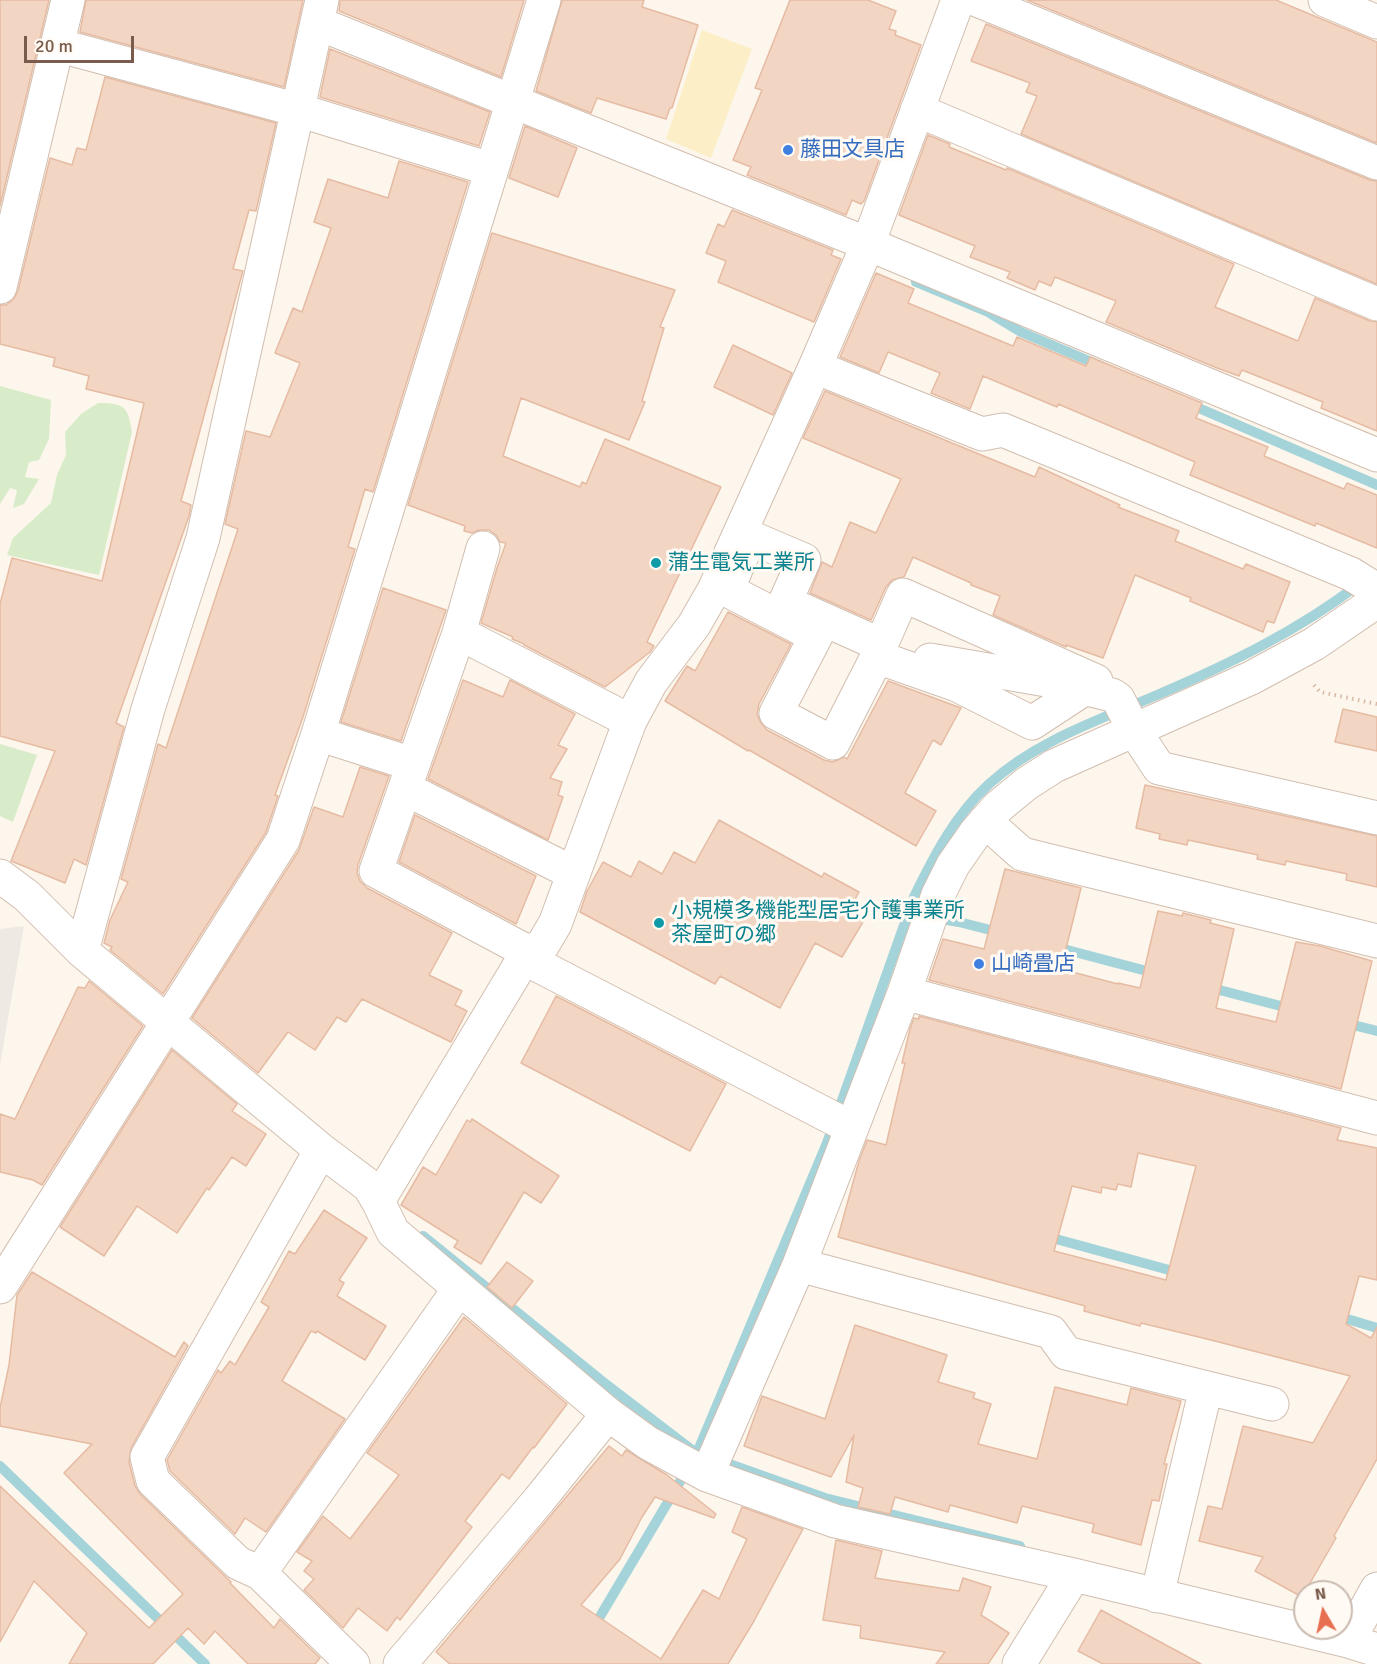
<!DOCTYPE html>
<html>
<head>
<meta charset="utf-8">
<style>
	body { margin:0 }
	#map { position:relative; width:1377px; height:1664px; overflow:hidden; background:#fdf6ec; font-family:Signika,sans-serif }
	canvas { display:block }
	.north { position:absolute; left:1293px; top:1580px; width:60px; height:60px; box-sizing:border-box; background:#fffaf3; border:2px solid #cabbb1; border-radius:50%; rotate:351deg; font-size:16px; font-weight:700; line-height:24px; text-align:center; color:#7a5c4d }
	.north::after { content:''; display:block; margin:auto; width:21px; height:27px; background:#e76f51; clip-path:polygon(50% 0,100% 100%,50% 72%,0 100%) }
	.scale { position:absolute; left:24px; top:36px; width:110px; height:27px; box-sizing:border-box; border:3px solid #7a5c4d; border-top:0; padding-left:8px; font-size:18px; line-height:21px; white-space:nowrap; color:#7a5c4d; -webkit-text-stroke:4px #fffaf3; paint-order:stroke }
</style>
</head>
<body>
<div id="map">
<canvas width="1377" height="1664"></canvas>
<div class="north">N</div>
<div class="scale">20 m</div>
</div>
<script>
const ctx = document.querySelector('canvas').getContext('2d');
ctx.lineJoin = 'round';
function fill(path, color) {
  ctx.fillStyle = color;
  ctx.fill(path, 'evenodd');
}
function strokePath(path, color, width, dash) {
  ctx.strokeStyle = color;
  ctx.lineWidth = width;
  ctx.lineCap = dash ? 'butt' : 'round';
  ctx.setLineDash(dash || []);
  ctx.stroke(path);
}
function drawText(font, color, halo, rows, align = 'center') {
  ctx.font = font + ' Signika,"Noto Sans JP",sans-serif';
  ctx.lineWidth = 6;
  ctx.setLineDash([]);
  ctx.textBaseline = 'middle';
  ctx.strokeStyle = halo;
  ctx.fillStyle = color;
  for (const [text, x, y, turn = 0] of rows) {
    ctx.save();
    ctx.translate(x, y);
    ctx.rotate((+turn || 0) * Math.PI / 180);
    ctx.textAlign = isNaN(turn) ? turn : align;
    if (halo) ctx.strokeText(text, 0, 0);
    ctx.fillText(text, 0, 0);
    ctx.restore();
  }
}
const industrial = new Path2D(`
	M24,926L0,1065V929Z`);
const green = new Path2D(`
	M0,386L51,400L49,439L39,460L29,462L25,477L39,479L24,504L13,508L17,490L10,488L0,504Z
	M98,403C124,403 128,406 132,432L99,575L7,555L13,538L51,503L57,475L66,455L65,432L81,414Z
	M0,744L37,755L13,822L0,816Z`);
const sand = new Path2D(`
	M702,30L752,49L711,158L666,139Z`);
const stream = new Path2D(`
	M916,282L988,312L1021,332L1101,366
	M1187,403L1377,485
	M935,918L959,922L1002,933
	M1052,946L1158,974
	M1208,987L1292,1009
	M1345,1023L1377,1031
	M423,1236L603,1382L692,1450
	M1045,1236L1180,1273
	M1334,1315L1377,1328
	M718,1460L825,1498L1020,1546
	M0,1466L205,1664
	M592,1630L697,1453L827,1143L914,897C934,856 955,815 989,784C1036,741 1099,720 1157,695C1227,665 1298,631 1359,584`);
const building = new Path2D(`
	M0,0H49L0,206Z
	M86,0H303L284,87L80,32Z
	M340,0H524L501,77L339,11Z
	M562,0H644L642,7L698,25L672,108H670L666,119L597,98L591,113L536,91Z
	M790,0H868L896,11L889,29L896,31L895,35L921,45L864,201L861,204L852,200L846,215L747,175L751,167L733,160L762,90L755,88Z
	M1027,0H1276L1377,42V143Z
	M986,24L1370,180L1377,181V284L1021,134L1037,96L1026,92L1030,83L971,61Z
	M330,49L490,112L479,146L320,97Z
	M105,77L276,123L256,211L249,210L233,269L243,271L241,278L181,501L191,505L189,516L116,723L124,727L86,865L74,859L65,883L11,861L55,751L0,736V604L12,558L102,581L144,403L86,389L89,376L53,366L55,358L0,344V305H6L13,300L18,291L50,158L72,165L77,148L86,150Z
	M525,126L577,148L558,197L509,178Z
	M928,135L950,144L949,147L1006,170L1007,168L1234,264L1215,307L1298,341L1315,298L1370,321L1377,322V431L1321,408L1323,402L1242,370L1239,376L1217,368L1106,322L1116,301L1055,277L1051,286L1039,281L1035,290L1007,278L1010,272L970,257L975,246L899,215Z
	M399,161L468,182L373,492L365,489L348,547L355,549L303,717L275,795L278,796L266,832L163,994L110,950L112,947L104,943L110,920L128,882L121,879L158,744L166,748L238,529L225,524L246,431L270,437L300,363L275,353L293,308L302,312L331,228L314,222L328,179L388,198Z
	M732,210L833,250L831,255L841,259L814,322L718,282L726,261L706,253L718,224L724,227Z
	M492,233L675,290L660,327L664,328L642,401L645,402L629,440L521,398L503,456L580,487L582,482L586,484L605,439L721,487L647,642L654,646L650,652L605,687L524,645V644L512,639L513,637L481,623L497,568L506,543L500,542L496,535L489,530H479L472,533L464,531L465,526L408,505Z
	M876,273L914,289L908,303L1013,346L1017,337L1086,366L1090,357L1202,403L1196,418L1268,447L1264,456L1344,489L1347,483L1377,495V548L1316,523L1315,526L1190,475L1195,462L1058,404L1057,407L983,376L970,409L931,393L940,373L888,352L879,373L840,357Z
	M733,345L792,373L773,415L714,387Z
	M825,391L1035,477L1039,467L1120,505L1118,507L1179,531L1175,541L1243,569L1246,564L1290,582L1274,623L1267,621L1263,632L1190,601L1191,598L1135,575L1103,658L1066,645V647L993,615L1000,596L971,585V583L913,557L904,577L892,580L886,587L871,620L810,593L822,562L832,567L850,522L876,533L901,479L803,438Z
	M383,588L446,610L401,741L341,722Z
	M728,612L791,644L759,704L757,714L761,723L767,730L824,760L833,762L844,757L847,759L888,681L961,708L941,745L933,740L905,793L936,811L916,846L749,750L748,751L665,701L687,666L695,671Z
	M463,680L503,697L510,680L575,714L558,745L567,749L550,778L562,782L558,795L563,797L548,840L428,779Z
	M1343,709L1377,717V751L1335,742Z
	M360,767L389,776L358,865L357,873L360,881L367,888L452,933L429,975L462,991L455,1005L467,1011L451,1042L362,999L346,1022L337,1017L315,1050L288,1032L258,1073L192,1018L299,850L314,807L343,817Z
	M1145,785L1377,836V887L1346,880L1347,874L1286,861L1285,865L1257,859L1258,855L1188,840L1187,845L1159,839L1160,834L1136,828Z
	M415,815L536,876L516,924L399,862Z
	M719,820L822,877L824,873L859,892L853,903L861,908L856,917L863,922L842,957L815,943L780,1008L720,976L715,984L580,912L587,891L603,862L631,877L639,861L662,874L674,852L695,863Z
	M1005,869L1081,888L1061,969L1118,984V983L1140,988L1158,911L1182,916L1183,913L1211,920L1210,923L1234,929L1216,1008L1276,1022L1296,942L1320,946L1372,961L1341,1089L929,980L943,939L984,949Z
	M89,981L143,1026L42,1185L33,1180L0,1172V1114L15,1119L78,987L85,988Z
	M556,996L726,1084L690,1151L521,1063Z
	M919,1016L1341,1128L1337,1140L1377,1148V1280L1359,1276L1346,1324L1371,1338L1377,1327V1459L1334,1536L1336,1538L1302,1597L1255,1571L1263,1557L1199,1541L1208,1506L1222,1509L1243,1426L1313,1443L1350,1376L1211,1340L1141,1323L1140,1326L1084,1311L1085,1306L838,1237L859,1161L867,1140L886,1145L905,1063H902L910,1029L914,1018L919,1019ZM1138,1153L1196,1166L1166,1280L1054,1251L1072,1186L1101,1193L1102,1187L1116,1190L1118,1184L1131,1187Z
	M172,1050L237,1104L232,1111L266,1134L246,1166L232,1157L209,1190L207,1188L177,1233L137,1206L104,1256L60,1227Z
	M472,1119L559,1176L541,1203L524,1192L481,1264L454,1247L458,1241L401,1205L423,1167L436,1175L467,1120L470,1122Z
	M324,1210L367,1238L339,1280L344,1283L337,1296L386,1326L365,1360L317,1331L316,1333L311,1331L282,1381L345,1419L266,1532L245,1518L235,1534L170,1471L167,1460L218,1370L221,1373L230,1361L235,1365L269,1307L261,1302L289,1251L295,1254Z
	M507,1262L533,1281L512,1308L487,1287Z
	M32,1272L175,1357L184,1342L188,1346L131,1448L129,1462L135,1486L140,1494L231,1582L230,1583L274,1628L280,1619L320,1658L315,1664H248L215,1631L204,1644L188,1628L153,1664H69L87,1633L34,1581L0,1642V1486L149,1628L183,1594L64,1473L92,1444L0,1426V1408L9,1365L17,1295Z
	M464,1317L567,1404L534,1448L533,1447L509,1479L502,1474L465,1521L472,1527L400,1620L397,1617L387,1631L358,1608L343,1628L304,1590L314,1579L304,1571L312,1561L297,1552L323,1516L350,1539L399,1475L367,1453Z
	M855,1325L947,1355L938,1382L975,1393L973,1398L991,1404L978,1444L1037,1459L1055,1387L1127,1405L1131,1388L1181,1401L1164,1464H1167L1159,1501L1152,1500L1141,1545L1092,1532L1094,1524L1022,1506L1017,1523L950,1505L948,1512L895,1497L890,1514L858,1507L863,1488L846,1482L854,1435L831,1477L744,1446L762,1396L825,1419Z
	M609,1446L622,1456L626,1450L667,1475L716,1514L714,1518L655,1497L642,1517L620,1559L581,1605L661,1659L703,1590L719,1599L747,1539L732,1532L742,1507L803,1529L754,1621L728,1664H450L436,1652Z
	M836,1540L882,1551L875,1578L959,1591L963,1578L991,1587L981,1615L1009,1633L988,1664H936L945,1652L860,1638L861,1626L823,1620Z
	M1101,1610L1201,1664H1103L1078,1651Z`);
const path = new Path2D(`
	M1314,685L1320,692L1377,704`);
const minor = new Path2D(`
	M977,0L1377,163
	M1325,0L1377,22
	M317,23L868,244L1377,455
	M57,45L298,110L490,169
	M917,110L1377,304
	M0,287L68,0
	M815,367L982,434L1003,430L1351,574L1372,587L1377,592
	M750,537L804,560L785,602L881,645L903,595L1096,681L1032,723L957,685L877,657L833,743L776,713L816,636L727,590Z
	M483,548L459,633L376,871L528,952
	M459,633L630,721
	M930,660L1058,682L1112,695L1118,699L1134,730L1159,768L1377,818
	M318,734L412,764
	M406,789L573,873
	M985,821L1022,854L1377,941
	M0,876L27,896L82,951L321,1150L369,1186L378,1201L393,1232L608,1414L648,1443L707,1475L835,1521L1074,1575L1348,1641L1377,1650
	M82,951L148,709L203,538L322,0
	M524,958L852,1128
	M904,993L1377,1118
	M321,1150L147,1457L153,1481L238,1563L260,1573L353,1664
	M378,1201L524,958L528,952L542,946L555,924L630,721L651,682L694,625L714,590L815,367L868,244L958,0
	M799,1265L1051,1332L1066,1353L1272,1404
	M0,1287L283,840L318,734L544,0
	M707,1475L799,1265L904,993L938,895L953,865L976,832L998,807L1026,784L1054,766L1251,678L1314,644L1377,601
	M260,1573L459,1289
	M1157,1596L1206,1388
	M1348,1641L1377,1589
	M400,1664L539,1500L608,1414
	M1019,1664L1074,1575`);
const markers = [
	[788,150,6,"#3f7fe0"],
	[656,563,6,"#0f9aa8"],
	[659,923,6,"#0f9aa8"],
	[979,964,6,"#3f7fe0"]
];
const shopNames = [
	["藤田文具店",800,150],
	["山崎畳店",991,964]
];
const cultureNames = [
	["蒲生電気工業所",668,563],
	["小規模多機能型居宅介護事業所",671,911],
	["茶屋町の郷",671,935]
];
fill(industrial, '#efe9e4');
fill(green, '#d8ecc9');
fill(sand, '#fcefc7');
strokePath(stream, '#a5d3da', 10);
fill(building, '#f3d5c3');
strokePath(building, '#e6bba3', 1.5);
strokePath(minor, '#d1beb0', 35);
strokePath(path, '#d9b8a5', 4, [1.5, 4.5]);
strokePath(minor, '#fff', 33);
for (const [x, y, r, color] of markers) {
  const dot = new Path2D();
  dot.arc(x, y, r, 0, 2 * Math.PI);
  ctx.fillStyle = color;
  ctx.fill(dot);
  strokePath(dot, '#fffaf3', 2);
}
drawText('21px', '#366cbe', '#fffaf3', shopNames, 'left');
drawText('21px', '#0d838f', '#fffaf3', cultureNames, 'left');
</script>
</body>
</html>
